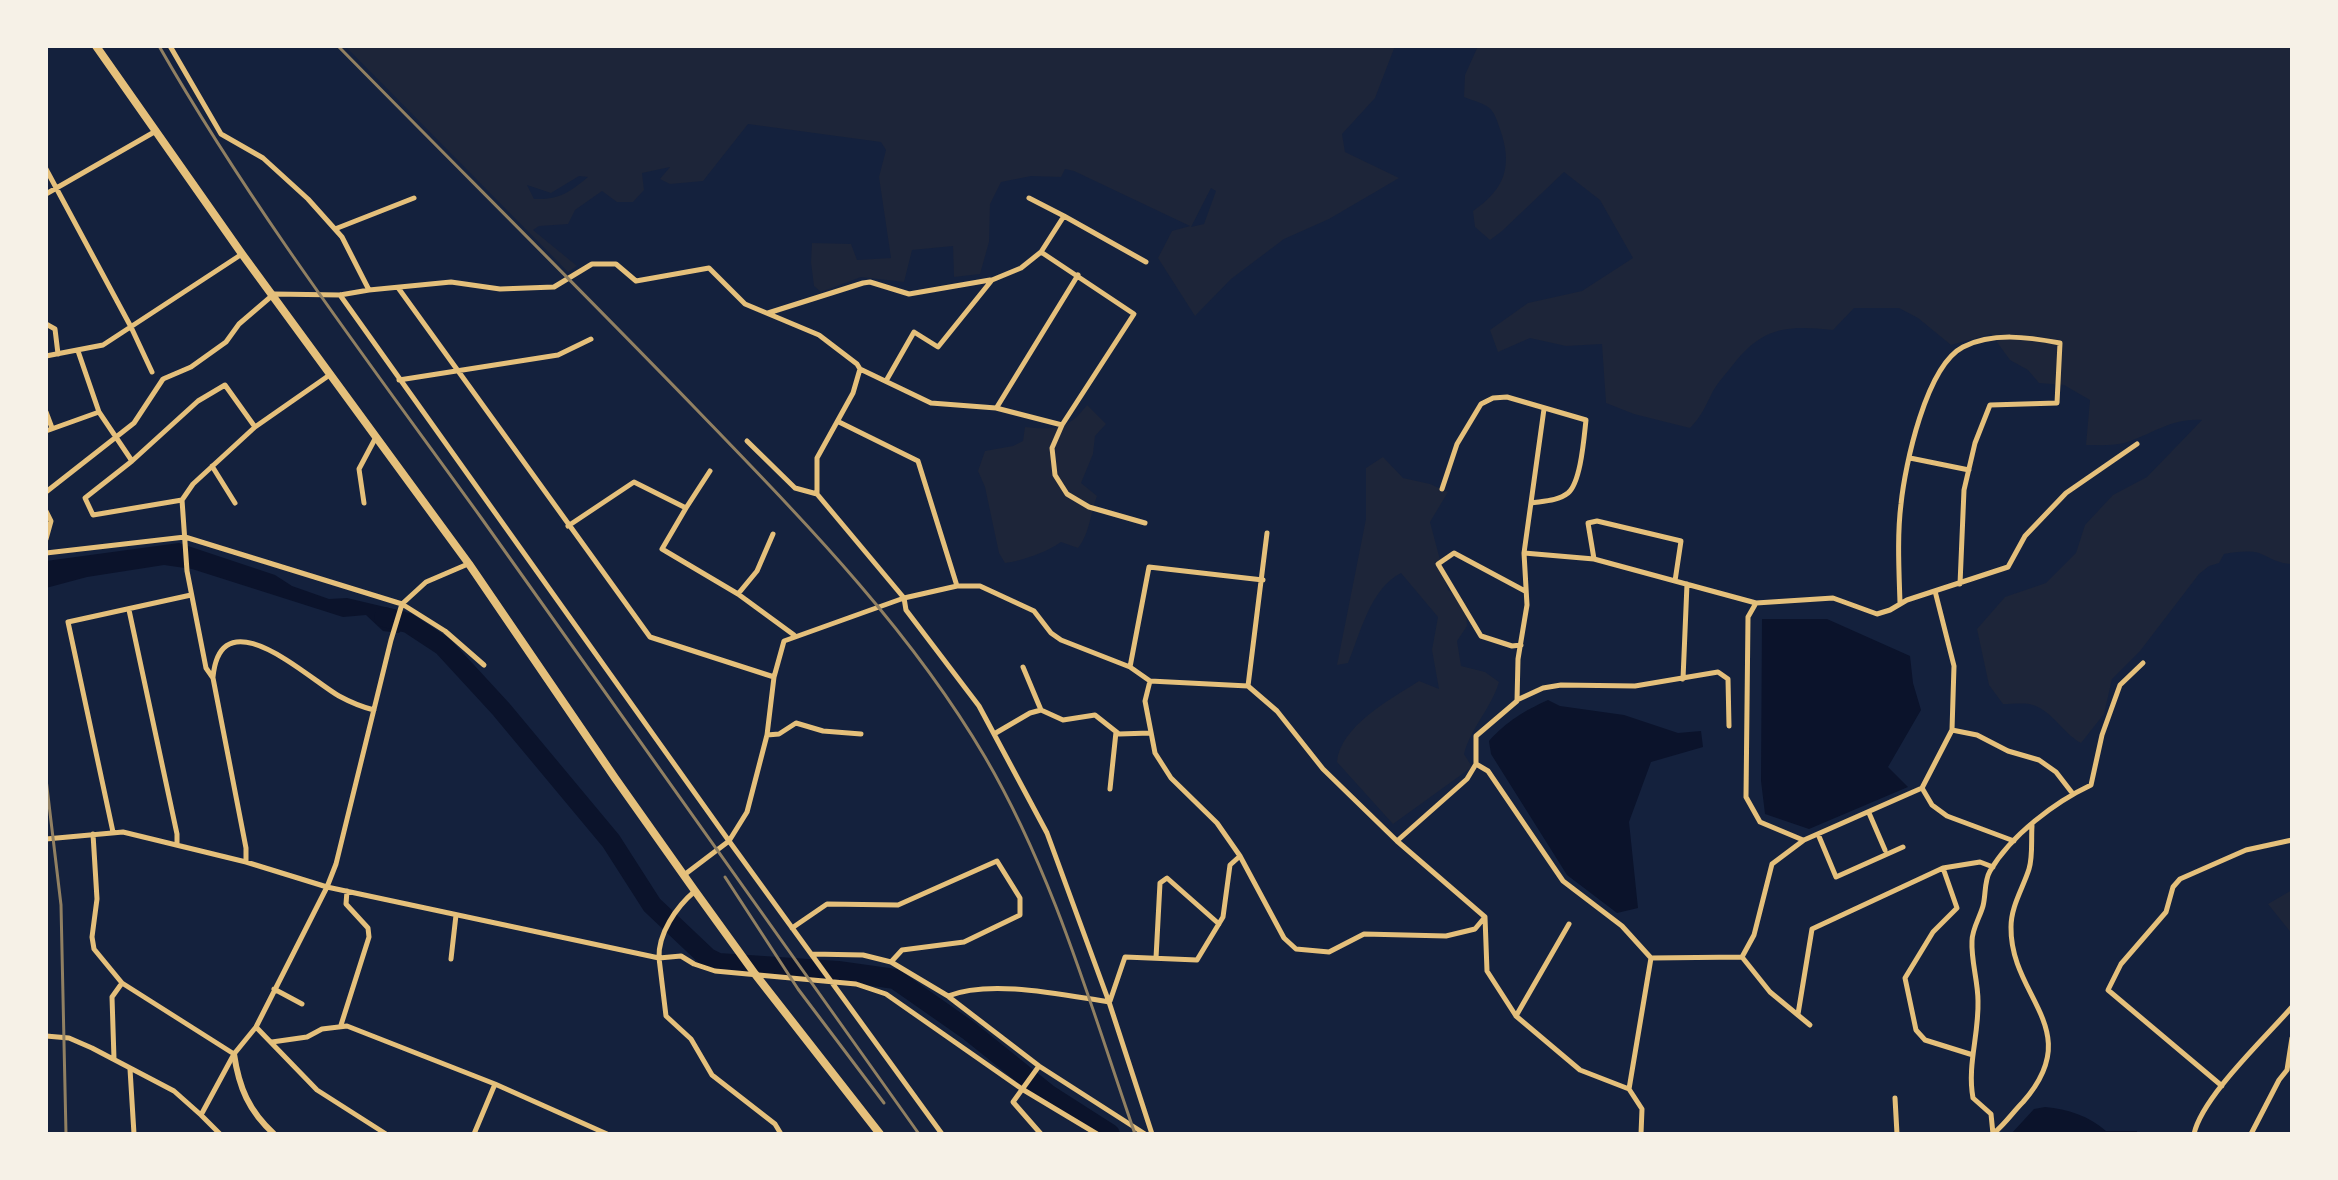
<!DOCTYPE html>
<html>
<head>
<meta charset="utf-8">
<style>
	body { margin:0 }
	#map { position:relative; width:2338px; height:1180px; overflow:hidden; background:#14213d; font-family:Lato,sans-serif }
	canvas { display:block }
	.frame { position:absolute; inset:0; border:48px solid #f6f1e7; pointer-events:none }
</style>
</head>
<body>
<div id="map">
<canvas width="2338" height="1180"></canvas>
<div class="frame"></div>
</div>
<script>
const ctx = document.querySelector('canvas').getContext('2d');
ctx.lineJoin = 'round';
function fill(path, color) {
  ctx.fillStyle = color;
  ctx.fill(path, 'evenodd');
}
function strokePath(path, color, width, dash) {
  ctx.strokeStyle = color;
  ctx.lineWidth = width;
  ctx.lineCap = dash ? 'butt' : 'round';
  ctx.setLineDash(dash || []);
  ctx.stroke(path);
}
const green = new Path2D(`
	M345,46H1395L1375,98L1342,134L1345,152L1399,178L1329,219L1284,239L1231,279L1195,316L1158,258L1172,231L1190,226L1074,171L1065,169L1061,177L1031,176L1001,182L990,204L989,242L980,274L954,277L953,246L912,250L904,282L861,277L821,292L814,286L811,262L812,243L851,244L857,260L891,258L879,177L886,150L881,142L748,124L703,181L670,184L660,179L670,167L642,173L644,190L633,202H617L602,191L575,210L568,224L539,226L533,230L577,266L568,272ZM579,176L588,177C569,193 558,200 534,199L527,185L551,193ZM1211,188L1216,191L1204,224L1191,227Z
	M1478,46H2292V564C2279,564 2271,558 2259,553C2249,550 2235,552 2224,554L2219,563L2209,566L2199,574L2140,651L2112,679L2104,714L2081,743C2062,733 2051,708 2029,704C2021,703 2011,704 2003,704L1989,685L1977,629L2005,597L2046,583L2076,553L2085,525L2113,495L2147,477L2202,420C2170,418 2152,435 2124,443C2112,446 2098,445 2086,445L2090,400L2064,385L2039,383L2028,370L2010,360L1991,334L1951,345L1918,318L1899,308H1854L1833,330C1786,325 1762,327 1732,366C1726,374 1718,382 1713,391C1706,405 1701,417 1690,428L1634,414L1606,403L1602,344L1566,346L1530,338L1498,352L1490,330L1528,303L1582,291L1633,258L1600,200L1564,172L1502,231L1490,240L1475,227L1473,211C1505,189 1513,166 1500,129C1497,121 1495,112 1488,107C1481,102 1471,100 1464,97L1465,75Z
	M1087,405L1106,424L1095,436L1093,454L1081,483L1097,496C1090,514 1090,533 1078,548L1061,542C1047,552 1022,561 1005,563L999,553L985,487L978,471L985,451L1013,446L1023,441L1025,427C1055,430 1068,430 1087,405Z
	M1383,457L1403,478L1430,484L1448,492L1430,522L1448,590L1466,603L1467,626L1457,641L1461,666L1485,672L1499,682C1491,709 1471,727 1464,754L1472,767L1393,824L1337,762C1340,726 1391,699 1419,681L1439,689L1432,650L1438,617L1401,573C1370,589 1361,632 1348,663L1337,665L1366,519V468Z
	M2292,890V934L2268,904Z`);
const water = new Path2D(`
	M179,543L275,575L292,586L329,599L347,598L406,612L408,623L399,633L383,631L366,615L343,617L192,569L164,565L87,577L46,588V561Z
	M1762,619H1827L1910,656L1913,683L1921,710L1888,767L1908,787L1809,829L1765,814L1761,781Z
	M1548,700L1560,706L1624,715L1678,733L1701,731L1703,747L1651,762L1629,822L1638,908L1617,913L1567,875L1491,754L1489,741C1507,721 1524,711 1548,700Z
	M2045,1107C2068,1109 2089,1116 2106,1131H2137V1134H2011L2034,1109Z`);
const river = new Path2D(`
	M384,617L408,623L443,646L501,709L611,841L652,905L708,958L718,963L838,971L895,979L968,1030L1049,1095L1110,1134`);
const minor = new Path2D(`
	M170,46L221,134L263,158L308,199L342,237L369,290
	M46,169L131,327L152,372
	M46,194L156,131
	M1029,198L1064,216
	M335,229L414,198
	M1041,252L1064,216L1146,262
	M399,289L650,637L774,677
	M340,295L729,841L942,1134
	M768,313L863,283L870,282L909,294L990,280
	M46,324L55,329L58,354
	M78,351L99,412L132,461
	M46,356L103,345L242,254
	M860,369L853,393L817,458V494L904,598L906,610L979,706L1047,833L1109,1002L1152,1134
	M399,380L558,355L591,339
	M886,381L914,332L938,347L992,280L1021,268L1041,252L1134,314L1062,425L1052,448L1055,475L1067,494L1089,507L1145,523
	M997,407L1078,275
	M46,412L52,428
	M839,422L918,461L957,586
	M46,431L99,412
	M747,441L795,488L817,494
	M1910,458L1969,470
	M212,466L235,503
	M1442,489L1457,444L1481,404L1493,398L1507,397L1586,420C1584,437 1581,482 1568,493C1558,501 1544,501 1531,503
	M46,492L134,423L163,379L191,367L226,342L239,324L274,294L340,295L369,290L451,282L500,289L554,287L592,264H616L636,281L709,268L745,304L819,335L857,364L860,369L931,403L996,408L1062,425
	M182,500L93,515L85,498L132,461L198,401L225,385L255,427
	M364,503L359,469L376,437
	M686,508L710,471
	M46,511L51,521L46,539
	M568,526L634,482L686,508L662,549L738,594L794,635
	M46,553L185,537L402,604L445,631L484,665
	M1524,553L1544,409
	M1594,559L1588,523L1597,521L1681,541L1675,581
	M1935,591L1954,666L1952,730
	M738,594L757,571L773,534
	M1756,603L1748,617L1746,797L1760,822L1803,840
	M1900,603C1899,571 1897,536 1901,504C1905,465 1926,366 1963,347C1993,332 2028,337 2060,343L2057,403L1990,405L1975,443L1964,490L1960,584
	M129,610L177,834V845
	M1521,645L1512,646L1481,636L1438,564L1454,553L1525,591
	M1023,667L1041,710
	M1130,667L1149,567L1263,580
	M213,677C221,595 309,679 339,696C350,702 362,707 374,710
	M1683,679L1687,584
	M1150,681L1145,701L1155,753L1171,778L1217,823L1240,856L1284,938L1296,949L1329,952L1364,934L1446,936L1475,929L1485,917
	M1248,686L1267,533
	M1517,700L1543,688L1561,685L1635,686L1718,672L1728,679L1729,726
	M994,734L1030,713L1041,710L1063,720L1095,715L1119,734L1150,733
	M767,735L779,734L796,723L823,731L861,734
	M1922,788L1932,805L1947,816L2014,841
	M1110,789L1116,732
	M1869,813L1885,850
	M113,832L68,622L191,595
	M93,834L97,899L92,937L94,949L122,983L234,1054
	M1818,834L1836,877L1903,847
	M46,839L123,832L246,862L327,887L659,958C658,934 676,907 695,891
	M1397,841L1467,779L1476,764
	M246,862V848L213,678L206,668L187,571L182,500L193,484L255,427L331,374
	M1943,868L1957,908L1933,932L1905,978L1916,1030L1925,1040L1973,1055
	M684,875L729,841L747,812L767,735L774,677L784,641L904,598L957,586H980L1034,611L1051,633L1061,640L1130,667L1150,681L1248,686L1277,711L1323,769L1397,841L1485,917L1487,971L1516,1016L1580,1070L1629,1089L1642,1109L1641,1134
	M792,928L827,904L898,905L997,861L1020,898V915L964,942L902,950L891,962
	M812,954L863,955L891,962L948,996C991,979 1063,995 1109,1002
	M1742,957L1651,958L1622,926L1563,881L1488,771L1476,764V736L1517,701L1518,659L1527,605L1524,553L1594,559L1756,603L1833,598L1877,614L1890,610L1907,600L2008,567L2025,536L2066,493L2137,444
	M1742,957L1754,935L1772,864L1804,840L1922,788L1952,730L1977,735L2008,751L2039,760L2056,772L2073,794
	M1742,957L1770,992L1810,1025
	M1156,958L1160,883L1167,878L1219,924
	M451,959L456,915
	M274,989L302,1004
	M949,997L1039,1066L1145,1134
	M1110,1001L1125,957L1197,960L1223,917L1230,865L1240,856
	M1798,1014L1812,929L1943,868L1980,862L1993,867
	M1516,1016L1569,924
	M341,1025L369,937L368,928L346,904L347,891
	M256,1027L317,1090L386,1134
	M46,1036L69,1038L92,1048L174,1091L201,1115L234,1054L256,1027L327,887L336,864L391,640L402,604L426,582L468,564
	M272,1042L307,1037L322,1029L347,1026L495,1084L607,1134
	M114,1059L112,997L122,983
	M1039,1066L1013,1102L1041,1134
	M130,1069L134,1134
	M2222,1086L2108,990L2121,964L2166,912L2173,887L2180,879L2246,850L2292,840
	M1629,1089L1651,958
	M1895,1098L1897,1134
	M201,1115L220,1134
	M1994,1133C2005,1124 2013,1112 2023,1102C2087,1029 2010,998 2011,927C2011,906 2023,888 2029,869C2033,856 2031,840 2032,826
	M474,1134L495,1084
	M781,1134L775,1124L712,1075L691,1039L666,1016L659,958L681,956L694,964L715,971L856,984L886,994L1022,1089L1097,1134
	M1993,1134L1991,1114L1973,1098C1967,1065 1979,1035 1978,1001C1978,981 1971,961 1972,941C1972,929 1980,917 1983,906C1986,895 1984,881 1990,871C2011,835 2055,802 2091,785L2102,735L2120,685L2143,663
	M2194,1134C2202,1097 2265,1038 2292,1007
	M2251,1134L2279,1080L2287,1070L2292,1038`);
const tertiary = new Path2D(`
	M234,1054C239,1088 249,1111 274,1134`);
const trunk = new Path2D(`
	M96,46L242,254L469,564L615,778L695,891L755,974L880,1134`);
const rail = new Path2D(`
	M159,46C254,212 371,365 482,519C629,724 774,929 919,1134
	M338,46C457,167 578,287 696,409C801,518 908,626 985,757C1054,875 1091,1007 1135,1134
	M46,779L61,905L66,1134
	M725,877L798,989L884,1103`);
fill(green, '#1d2539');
fill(water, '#0b132b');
strokePath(river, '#0b132b', 20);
strokePath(minor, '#e5c07b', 5);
strokePath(tertiary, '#e5c07b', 6);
strokePath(trunk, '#e5c07b', 8);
strokePath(rail, '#918062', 3);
</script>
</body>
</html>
